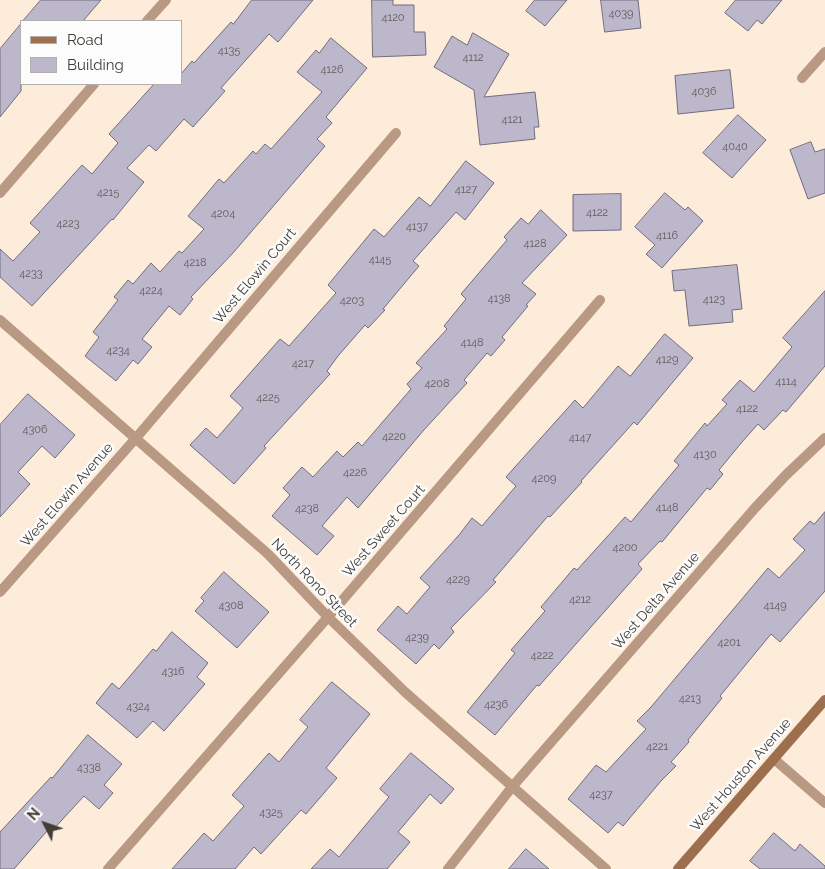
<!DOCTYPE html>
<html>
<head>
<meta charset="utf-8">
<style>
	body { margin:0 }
	#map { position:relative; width:825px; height:869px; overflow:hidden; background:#fdecda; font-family:Raleway,sans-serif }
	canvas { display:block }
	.legend { position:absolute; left:20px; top:20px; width:162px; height:65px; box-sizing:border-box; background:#fcfcfc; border:1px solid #b2afac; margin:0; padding:6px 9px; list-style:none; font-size:15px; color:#423c35 }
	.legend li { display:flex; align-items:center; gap:10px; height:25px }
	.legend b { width:25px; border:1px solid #b2afac }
	.north { position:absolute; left:20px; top:799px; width:50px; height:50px; -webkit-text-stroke:4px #fcfcfc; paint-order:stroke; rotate:311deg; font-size:14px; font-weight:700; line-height:20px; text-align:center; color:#423c35 }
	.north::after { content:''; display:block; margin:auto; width:18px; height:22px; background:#423c35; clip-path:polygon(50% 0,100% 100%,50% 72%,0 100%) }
</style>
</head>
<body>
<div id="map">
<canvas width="825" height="869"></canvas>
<ul class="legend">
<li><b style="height:6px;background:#9d6f4e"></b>Road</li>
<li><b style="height:14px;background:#bdb7cc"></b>Building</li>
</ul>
<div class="north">N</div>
</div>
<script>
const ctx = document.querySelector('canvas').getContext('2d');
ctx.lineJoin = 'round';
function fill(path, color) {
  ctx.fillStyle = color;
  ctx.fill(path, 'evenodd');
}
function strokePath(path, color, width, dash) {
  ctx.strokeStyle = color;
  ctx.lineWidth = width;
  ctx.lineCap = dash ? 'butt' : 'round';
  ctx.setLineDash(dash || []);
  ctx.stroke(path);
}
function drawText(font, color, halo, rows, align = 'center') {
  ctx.font = font + ' Raleway,sans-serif';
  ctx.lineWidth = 5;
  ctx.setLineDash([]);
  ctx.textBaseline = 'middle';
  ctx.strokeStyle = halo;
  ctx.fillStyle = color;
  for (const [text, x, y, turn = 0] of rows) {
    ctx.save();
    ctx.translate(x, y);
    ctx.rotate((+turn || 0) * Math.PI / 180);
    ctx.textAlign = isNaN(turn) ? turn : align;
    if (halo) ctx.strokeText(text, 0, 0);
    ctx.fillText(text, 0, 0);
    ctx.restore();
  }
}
const building = new Path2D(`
	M41,0H101L83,21H23Z
	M252,0H313L278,42L269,34L221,88L225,91L193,127L184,119L156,151L149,145L127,168L144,182L113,220L112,219L32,306L0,277V249L13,261L40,232L30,223L82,165L92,174L118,143L109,134L154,84H181V74L192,61L194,63L231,22L233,24Z
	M372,0H393V5H414V32H425L426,55L373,57Z
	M535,0H567L545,26L526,11Z
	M601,0H638L641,28L605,32Z
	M736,0H782L762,24L757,20L748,31L725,13Z
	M21,24V91L0,117V49Z
	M473,33L509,54L484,97L535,92L539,127H534L535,139L480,145L474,90L434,67L452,36L467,45Z
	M331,38L367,68L326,117L332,123L317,139L325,146L233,253L191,297L193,299L180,315L169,306L142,339L152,347L138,364L133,360L116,381L85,356L99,337L93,332L118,300L114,297L128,280L133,284L151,263L160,272L179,251L182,253L204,229L188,216L219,179L224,183L253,151L256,154L265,144L271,149L322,92L297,72L316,50L319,53Z
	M730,70L734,108L678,114L675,76Z
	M738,115L766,140L732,178L703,153Z
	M811,142L815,152L825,149V193L808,199L790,150Z
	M466,161L494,183L465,220L456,212L413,261L419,266L383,309L385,310L368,328L365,325L338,356L327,371L330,374L264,446L266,448L234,484L190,445L206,428L217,438L243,408L230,396L280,339L289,346L336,293L328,285L374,229L384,237L419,197L430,206Z
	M665,193L685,210L688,207L703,221L662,268L646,254L655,245L635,227Z
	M621,194V230L573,231V195Z
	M541,210L567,235L522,283L536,294L526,305L528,306L502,337L505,340L491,356L487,353L464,380L467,383L423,431L358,508L347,497L322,526L334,536L317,555L272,516L290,495L283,488L302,467L313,477L337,451L343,457L358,442L362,446L411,389L407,384L422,368L416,363L447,329L444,326L466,299L461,294L507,240L504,237L521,218L528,224Z
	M737,265L742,309L732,310L733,322L689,326L685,290L674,291L672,271Z
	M825,291V366L786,412L783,410L764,430L758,424L742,442L719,470L723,474L710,490L707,488L662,542L660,541L638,564L642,569L539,686L537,685L495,735L467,712L515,653L511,650L545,611L541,607L574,568L577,570L625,517L631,522L679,465L674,461L705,423L707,426L727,404L722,400L740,380L754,392L792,347L783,338Z
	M665,334L693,358L637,425L634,422L581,481L582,482L550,517L548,516L493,580L496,582L451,628L454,632L439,649L434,644L416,664L377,630L398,606L407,614L430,587L420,578L459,535L472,518L482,526L516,486L506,477L575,400L583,408L618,366L630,376Z
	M28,394L75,435L55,458L42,446L18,472L30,484L0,517V425Z
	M825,512V591L780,642L771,634L720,696L722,698L688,740L689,742L671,762L676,766L661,781L623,826L618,822L608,833L568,799L596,765L606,772L646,729L637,721L651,707L768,568L779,578L805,550L793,539L810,521L814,524Z
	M224,572L269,612L237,648L195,611L204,601L201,598Z
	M172,632L208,663L197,677L205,684L164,731L153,721L137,738L96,703L112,683L119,689L153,649L156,651Z
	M332,682L370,714L326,768L337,778L306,814L301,810L261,854L254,847L235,869H172L204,833L213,841L244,806L232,795L269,753L279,762L308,727L300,720Z
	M88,735L122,764L104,785L113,793L99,809L84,796L50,833L47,831L14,869H0V832L51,777L52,778Z
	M411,753L454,789L441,804L430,794L398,832L410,842L387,869H311L330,849L339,857L389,797L380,789Z
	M774,833L795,851L800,844L825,866V869H760L750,861Z
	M526,849L549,869H509Z`);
const street = new Path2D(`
	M147,21L166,0
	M802,78L825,52
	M0,193L94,84
	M0,320L268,554L328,617L405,692L606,869
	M0,592L136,438L396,133
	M774,759L825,803
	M108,869L328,617L600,300
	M448,869L512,787L755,508L786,475L825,438`);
const secondary = new Path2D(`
	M678,869L825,700`);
const numberNames = [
	["4039",621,14],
	["4120",393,18],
	["4135",229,51],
	["4112",473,58],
	["4126",332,70],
	["4036",704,92],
	["4121",512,120],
	["4040",735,147],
	["4127",466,190],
	["4215",108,193],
	["4122",597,213],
	["4204",223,214],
	["4223",68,224],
	["4137",417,227],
	["4116",667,236],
	["4128",535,244],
	["4145",380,260],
	["4218",195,263],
	["4233",31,274],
	["4224",151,291],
	["4138",499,299],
	["4123",714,300],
	["4203",352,301],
	["4148",472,343],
	["4234",118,351],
	["4129",667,360],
	["4217",303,364],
	["4114",786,382],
	["4208",437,384],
	["4225",268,398],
	["4122",747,409],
	["4306",35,430],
	["4220",394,437],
	["4147",580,438],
	["4130",705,455],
	["4226",355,473],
	["4209",544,479],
	["4148",667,508],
	["4238",307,509],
	["4200",625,548],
	["4229",458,580],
	["4212",580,600],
	["4308",231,606],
	["4149",775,606],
	["4239",417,638],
	["4201",729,643],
	["4222",542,656],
	["4316",173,672],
	["4213",690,699],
	["4236",496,705],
	["4324",138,707],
	["4221",657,747],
	["4338",89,768],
	["4237",601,795],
	["4325",271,813]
];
const streetNames = [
	["West Elowin Court",255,276,-50],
	["West Elowin Avenue",67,495,-49],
	["West Sweet Court",384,531,-49],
	["North Rono Street",314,583,46],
	["West Delta Avenue",656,601,-49],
	["West Houston Avenue",741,775,-49]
];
fill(building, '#bdb7cc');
strokePath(building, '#716c7f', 1);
strokePath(street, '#b99983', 10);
strokePath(secondary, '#9d6f4e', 10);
drawText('11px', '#615b5b', null, numberNames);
drawText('14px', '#423c35', '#fcfcfc', streetNames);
</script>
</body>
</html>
